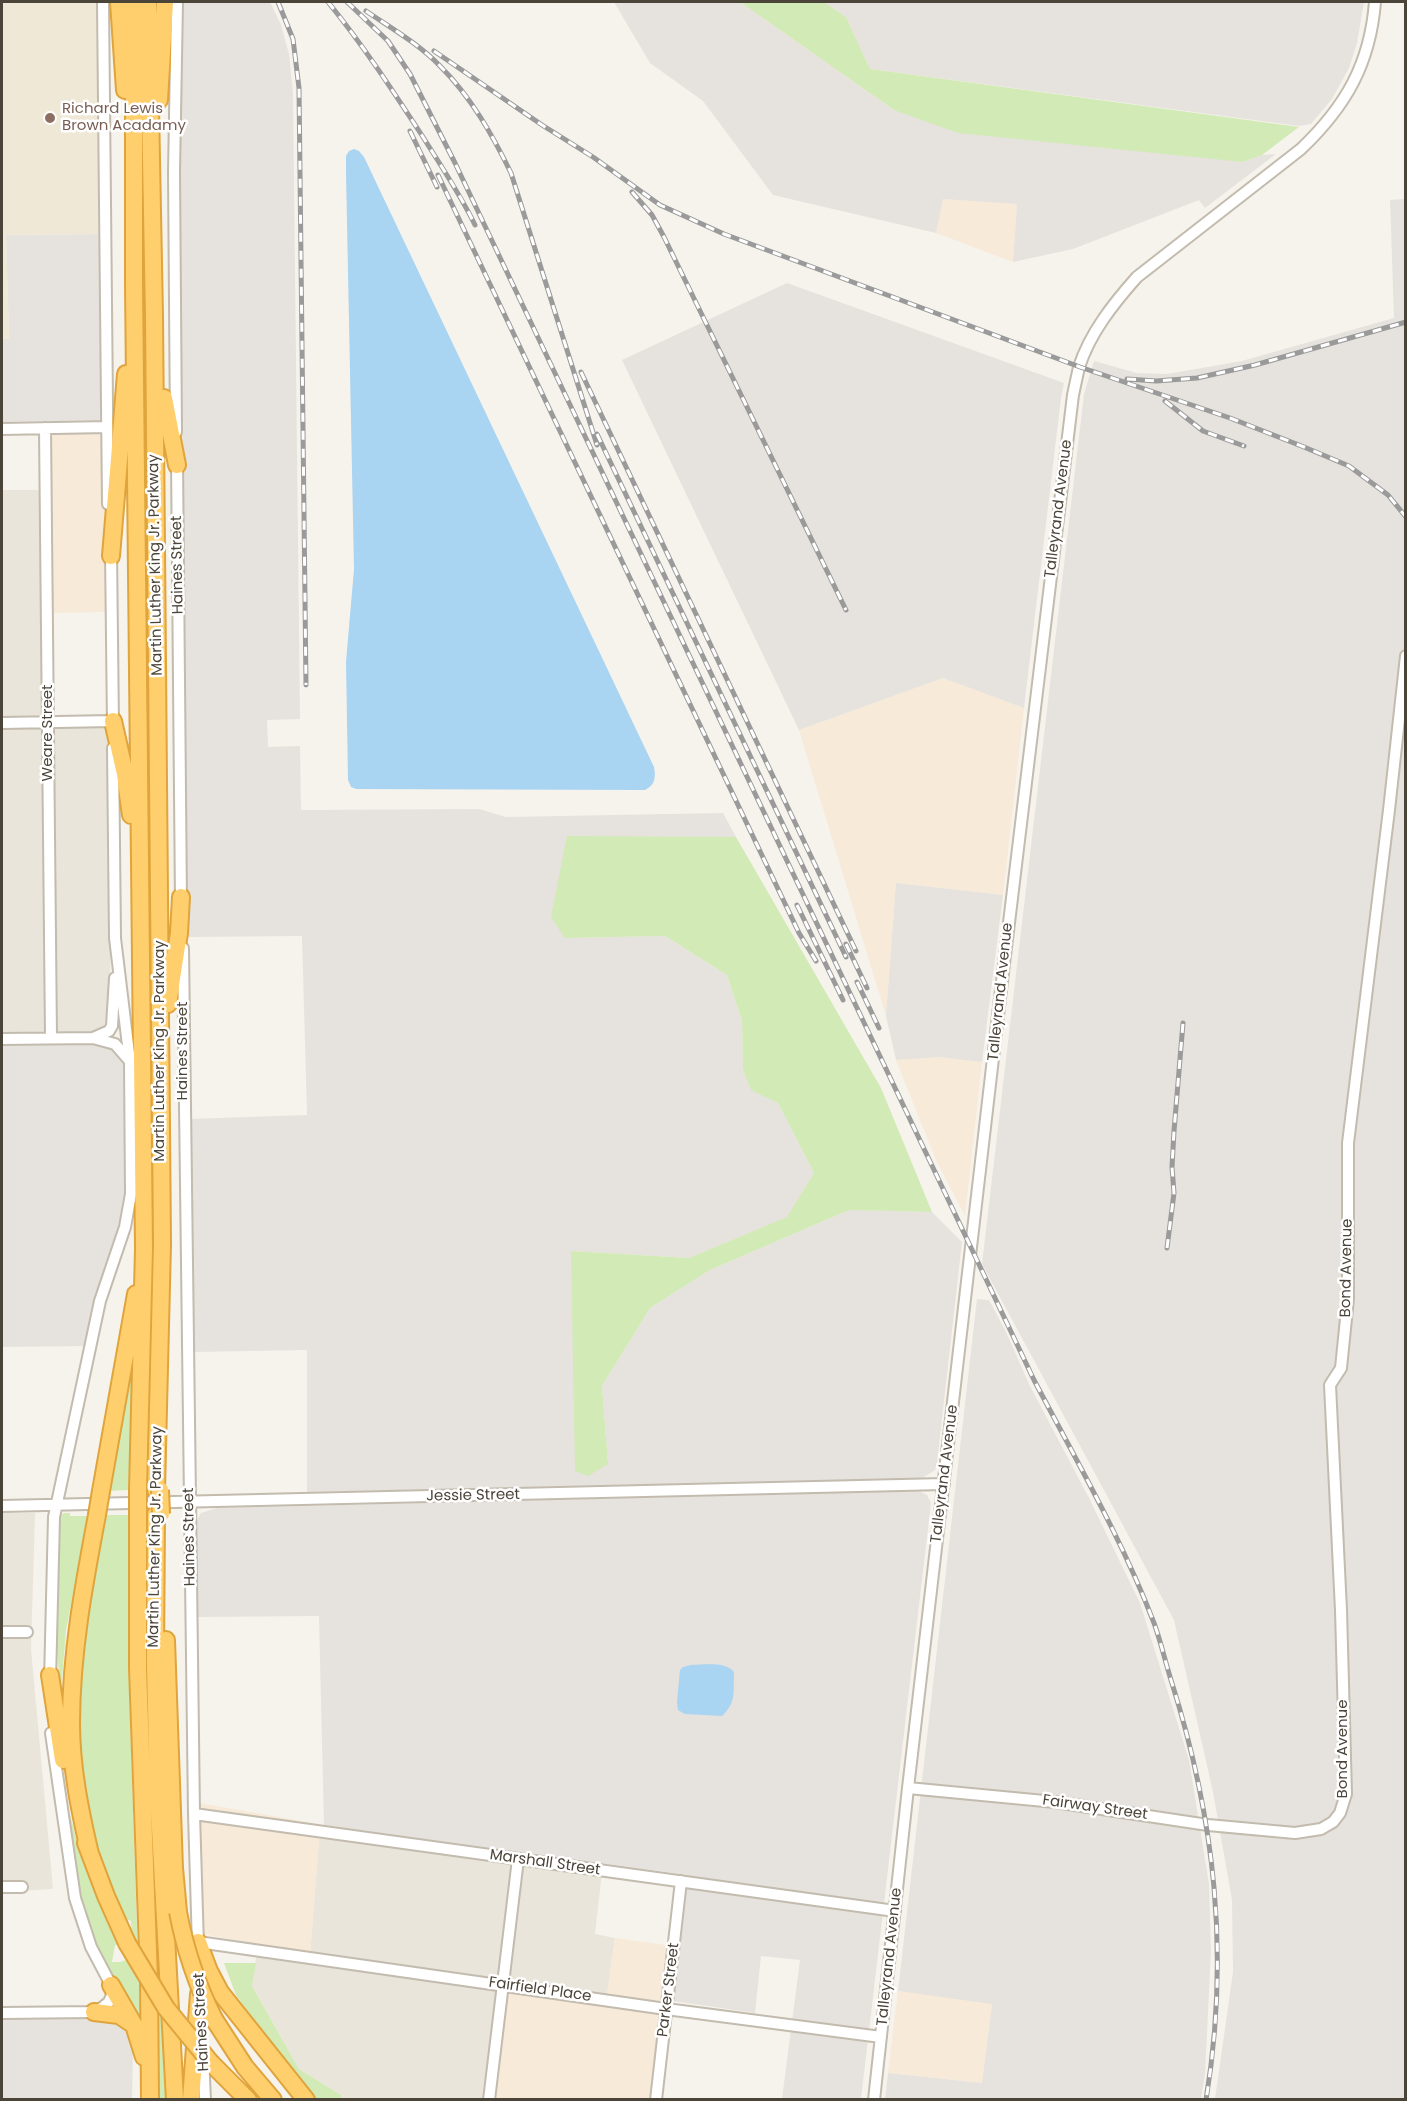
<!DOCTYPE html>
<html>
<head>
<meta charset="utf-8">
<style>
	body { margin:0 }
	#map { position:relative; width:1407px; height:2101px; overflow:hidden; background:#f6f3ec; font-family:Poppins,sans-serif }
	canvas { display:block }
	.frame { position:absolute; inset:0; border:3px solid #4b4439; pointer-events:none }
</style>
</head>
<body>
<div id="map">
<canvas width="1407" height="2101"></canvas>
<div class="frame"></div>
</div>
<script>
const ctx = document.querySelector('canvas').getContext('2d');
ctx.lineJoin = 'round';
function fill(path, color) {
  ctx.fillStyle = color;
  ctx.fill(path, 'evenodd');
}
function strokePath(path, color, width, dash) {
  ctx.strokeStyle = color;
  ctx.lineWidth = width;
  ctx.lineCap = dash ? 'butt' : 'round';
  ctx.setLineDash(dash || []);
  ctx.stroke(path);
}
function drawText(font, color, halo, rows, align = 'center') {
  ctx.font = font + ' Poppins,sans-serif';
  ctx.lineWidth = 5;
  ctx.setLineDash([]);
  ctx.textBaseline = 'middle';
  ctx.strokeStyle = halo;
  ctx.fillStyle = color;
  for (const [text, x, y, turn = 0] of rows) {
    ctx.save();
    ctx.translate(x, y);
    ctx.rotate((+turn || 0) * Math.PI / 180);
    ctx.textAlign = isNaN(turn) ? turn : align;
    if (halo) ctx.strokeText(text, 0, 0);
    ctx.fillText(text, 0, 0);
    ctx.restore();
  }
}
const residential = new Path2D(`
	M2,490H50L53,716L107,714L111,1019L110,1026L99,1032L2,1033Z
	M2,1513H35L31,1649L53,1889L2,1892Z
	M324,1825L603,1863L595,1934L615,1938L607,1995L493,2099H342L341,2095L299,2069L252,1986L258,1945L310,1954L319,1840Z`);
const commercial = new Path2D(`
	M943,199L1017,204L1013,262L936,233Z
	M105,420L107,612L52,613L49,421Z
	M943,678L1024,708L1003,895L896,883L886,1016L799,730Z
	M939,1057L982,1062L965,1216L936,1160L896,1060Z
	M200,1803L324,1825L319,1840L310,1954L202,1934Z
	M615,1938L680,1947L662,2099L493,2100L507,1980L607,1995Z
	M898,1991L992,2003L982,2083L888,2073Z`);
const industrial = new Path2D(`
	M182,2H270L281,25L289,54L293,93L300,719L267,720L268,747L300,746L301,810L479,809L506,817L723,813L736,837H567L565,938L665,936L727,975L742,1021L743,1070L751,1089L778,1103L814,1173L788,1217L689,1258L571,1251L608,1464L602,1386L650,1308L710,1270L849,1210L932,1212L962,1242L937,1463L935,1470L921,1479L307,1492V1350L193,1352L189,1119L307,1115L302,936L186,937L178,125Z
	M614,2H740L894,110L1243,162L1262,155L1276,154L1205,208L1199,200L1073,249L1013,262L1017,204L943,199L936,233L773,195L703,101L650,63Z
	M824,2H1364L1357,43L1349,68L1332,99L1311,124L1299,126L870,69L846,17Z
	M1405,199V2099H1215L1233,1972L1232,1900L1213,1792L1174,1620L982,1264L1084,394L1094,361L1137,373L1167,374L1242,361L1394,318L1390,200Z
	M102,234L105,420L2,422V339H9L6,235Z
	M787,283L1064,383L1061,398L1024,708L943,678L799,730L622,360Z
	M896,883L1003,895L982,1062L939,1057L896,1060L886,1016Z
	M98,1043L120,1050L126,1065L127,1198L122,1223L87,1346L2,1347V1046Z
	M977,1299L989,1300L1006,1332L1030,1386L1089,1498L1140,1603L1189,1760L1209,1884L1211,1951L1205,2074L1201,2099L885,2100L888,2073L982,2083L992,2004L898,1991Z
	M919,1491L927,1495L931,1503L861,2099H782L800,1960L761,1956L755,2013L673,2001L688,1875L324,1825L319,1616L196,1617L195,1524L201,1513L217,1508Z
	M110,2015L122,2019L133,2046L132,2099H2V2018Z`);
const education = new Path2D(`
	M2,2H97L102,234L6,235L9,339H2Z`);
const green = new Path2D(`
	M740,2H824L846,17L870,69L1299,127L1262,155L1243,162L958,133L894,110Z
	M567,836L736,837L881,1088L932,1212L849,1210L710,1270L650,1308L602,1386L608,1464L588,1476L575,1471L571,1251L689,1258L787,1217L814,1173L778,1103L751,1090L743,1070L742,1021L727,975L665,936L565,938L551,917Z
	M136,1341L129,1490L108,1491Z
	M64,1513H70V1516H88L66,1630L61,1690L57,1653L55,1651L56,1525L59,1517Z
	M103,1515H128L129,1688L140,2019L117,1987L89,1934L74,1870L69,1811L79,1848L117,1945H115L112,1962H120L129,1959L132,1940L131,1921L120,1916L96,1855L82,1797L75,1678Z
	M224,1963H256L252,1986L299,2069L341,2095L342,2099H316L291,2070L236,1995Z
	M157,2012L165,2022L169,2099L154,2100Z`);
const water = new Path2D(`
	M354,149L359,151L364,157L654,767C656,778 655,785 645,790L356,789L351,787L348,780L346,662L354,569L346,173V156L349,151Z
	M691,1665C704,1665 725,1661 734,1672C733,1691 737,1702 722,1716L685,1714L678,1710L677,1702L680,1670L683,1667Z`);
const minor = new Path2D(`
	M103,2L108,504
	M45,428L51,1038
	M2,429L107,427
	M176,432L174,172L177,2
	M177,459L181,903
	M111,550L113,726
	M2,723L113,721
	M183,948L194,1814L198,1946
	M93,1038L109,1031L112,1026L115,978
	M2,1039L93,1038L115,1044L128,1059
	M2,1506L944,1484
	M2,1632H27
	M50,1681L54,1517L100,1301L125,1227L131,1194L130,1062L115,938L113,748
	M908,1788L1055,1802L1208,1825L1295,1833L1321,1829L1333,1822L1340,1813L1346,1794L1341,1610L1330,1385L1341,1368L1348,1299V1143L1389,810L1406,656
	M194,1814L895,1911
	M2,1887H22
	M198,1942L666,2009L881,2037
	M2,2013L94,2012L103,2007L109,2002L112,1995L111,1985L91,1947L75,1898L51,1733
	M203,2055L205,2100
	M489,2100L518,1859
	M656,2100L681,1881
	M874,2100L908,1788L1004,964L1073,395C1075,386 1077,376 1079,367C1090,333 1113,304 1137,277L1301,149C1346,106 1370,64 1375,2`);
const highway = new Path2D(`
	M119,2L125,90
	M134,2V284L144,1249L138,1490
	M148,2L154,316L162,1244L156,1490
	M159,100L165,2
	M164,398L177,465
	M111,556L126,374
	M113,721L125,774L131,815
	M168,1004L179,933L181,897
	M101,1491L136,1294
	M138,1514V1668L149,1979L150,2100
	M156,1514L155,1662L158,1791L175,2100
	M166,1640L174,1868L178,1912
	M50,1675L63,1760
	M86,1843L106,1896L127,1943
	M90,1854C80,1811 71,1768 71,1723C71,1653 84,1584 97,1515
	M198,1942L209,1971L220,1992L306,2100
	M111,1985L134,2025L144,2057
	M94,2012L119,2015L134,2025
	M214,2019L245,2067L273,2100
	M211,2063L248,2100
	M191,2100L199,1994`);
const rail = new Path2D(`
	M278,2L293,39L299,88L306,685
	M328,2C363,45 393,91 423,137C441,166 460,194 475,225
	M347,2L388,41L410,74L455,163L1034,1380C1076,1460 1122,1539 1154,1623C1161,1642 1165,1661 1171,1680C1215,1819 1230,1954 1206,2100
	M366,11C391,28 419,44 440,66C471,97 492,134 511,173L597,445
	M434,51L542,125L593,157L660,205L724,234L1080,367L1230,418L1304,447L1349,466L1388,495L1406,517
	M410,131L437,187
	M438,175L799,933L816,961
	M632,192L652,215L664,237L846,610
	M581,372L856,951
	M1127,379L1156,381L1197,378L1255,365L1406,322
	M1165,401L1203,431L1244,446
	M597,434L846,957
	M797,905L843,1000
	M846,944L867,988
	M857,982L879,1028
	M1167,1248L1174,1193L1172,1167L1174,1131L1183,1023`);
const highwayBridge = new Path2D(`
	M160,1490L161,1514
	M138,1514V1490
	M97,1515L101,1491
	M178,1912C185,1949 197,1985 214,2019
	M127,1943L166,2008L211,2063`);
const markers = [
	[50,118,6,"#8d6e63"]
];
const educationNames = [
	["Richard Lewis",62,109],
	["Brown Acadamy",62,126]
];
const streetNames = [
	["Talleyrand Avenue",1059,509,-83],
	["Martin Luther King Jr. Parkway",156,565,-91],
	["Haines Street",178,565,-91],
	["Weare Street",48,733,-90],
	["Talleyrand Avenue",1001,992,-84],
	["Martin Luther King Jr. Parkway",160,1051,-90],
	["Haines Street",183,1051,-90],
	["Bond Avenue",1347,1268,-89],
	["Talleyrand Avenue",945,1474,-83],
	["Jessie Street",473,1496,-1],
	["Martin Luther King Jr. Parkway",156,1537,-89],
	["Haines Street",190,1537,-91],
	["Bond Avenue",1343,1749,-90],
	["Fairway Street",1095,1808,8],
	["Marshall Street",545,1863,8],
	["Talleyrand Avenue",890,1957,-84],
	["Fairfield Place",540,1990,8],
	["Parker Street",669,1990,-83],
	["Haines Street",202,2022,-93]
];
fill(residential, '#eae5da');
fill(commercial, '#f7ead8');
fill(industrial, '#e6e2dd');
fill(education, '#efe8d6');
fill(green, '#d2eab5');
fill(water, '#a9d4f2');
strokePath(minor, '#c2bbae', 14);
strokePath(highway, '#e0a43c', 20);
strokePath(minor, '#fff', 10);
strokePath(highway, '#ffcf6e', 16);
strokePath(rail, '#9a9a9a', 5);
strokePath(rail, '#fff', 3, [9]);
strokePath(highwayBridge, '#e0a43c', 20, []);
strokePath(highwayBridge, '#ffcf6e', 16);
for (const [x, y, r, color] of markers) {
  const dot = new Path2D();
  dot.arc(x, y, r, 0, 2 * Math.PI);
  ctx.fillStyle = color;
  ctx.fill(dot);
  strokePath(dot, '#fff', 2);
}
drawText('15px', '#785e54', '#fff', educationNames, 'left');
drawText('15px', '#4b4439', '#fff', streetNames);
</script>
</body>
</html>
